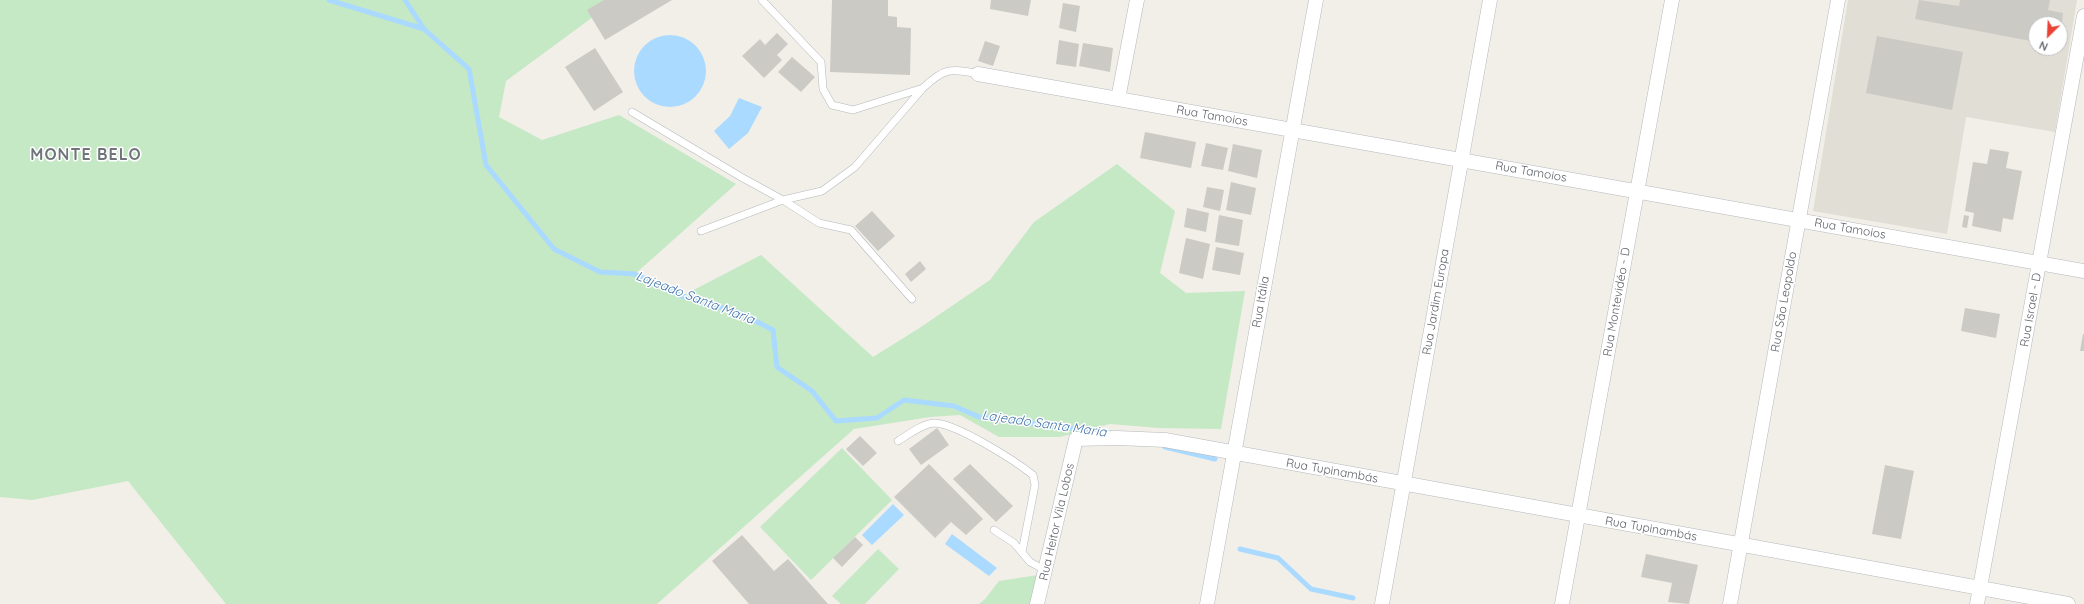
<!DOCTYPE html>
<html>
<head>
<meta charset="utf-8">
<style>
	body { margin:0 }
	#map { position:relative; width:2084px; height:604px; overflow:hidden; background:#f1efe8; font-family:Quicksand,sans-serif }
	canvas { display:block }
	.north { position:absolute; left:2028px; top:16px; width:40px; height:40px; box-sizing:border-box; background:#fff; border:1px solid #bfc1c3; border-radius:50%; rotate:204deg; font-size:11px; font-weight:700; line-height:16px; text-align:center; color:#5f6368 }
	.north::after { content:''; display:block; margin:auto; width:14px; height:18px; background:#ea4335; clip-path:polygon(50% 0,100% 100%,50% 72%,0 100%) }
</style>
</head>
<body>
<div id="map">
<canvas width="2084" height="604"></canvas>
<div class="north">N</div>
</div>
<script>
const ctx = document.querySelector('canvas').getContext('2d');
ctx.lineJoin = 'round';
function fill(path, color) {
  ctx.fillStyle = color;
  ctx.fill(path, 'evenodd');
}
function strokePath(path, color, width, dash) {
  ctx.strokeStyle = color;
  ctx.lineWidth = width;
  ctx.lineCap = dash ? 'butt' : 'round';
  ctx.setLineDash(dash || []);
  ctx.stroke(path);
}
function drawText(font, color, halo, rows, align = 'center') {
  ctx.font = font + ' Quicksand,sans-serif';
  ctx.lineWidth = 3;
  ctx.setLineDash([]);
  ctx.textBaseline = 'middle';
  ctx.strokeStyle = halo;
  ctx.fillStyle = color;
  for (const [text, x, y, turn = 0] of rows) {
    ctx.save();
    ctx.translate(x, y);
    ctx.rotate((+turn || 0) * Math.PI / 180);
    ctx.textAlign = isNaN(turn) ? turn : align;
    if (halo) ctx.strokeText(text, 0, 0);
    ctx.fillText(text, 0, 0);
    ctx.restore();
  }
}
const education = new Path2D(`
	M1848,0H2077L2055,132L1966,117L1947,234L1813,211ZM2036,24H2060V48H2036Z`);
const green = new Path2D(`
	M0,0H616L506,81L499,117L542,140L619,115L736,184L635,274L682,296L761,255L873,357L918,329L990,280L1034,222L1117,164L1175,211L1160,273L1186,293L1245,291L1221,429L1159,428L1110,424L1060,437H999L960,415L930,417L854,429L657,604H226L128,481L32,500L0,497Z
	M842,448L892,500L811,580L760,527Z
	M878,549L899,569L865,604H841L832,596Z
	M1038,575L1032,604H979L985,599L999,581Z`);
const water = new Path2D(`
	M634 71a36 36 0 1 1 72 0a36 36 0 1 1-72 0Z
	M739,98L762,107L748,133L729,149L714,131L730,116Z
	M893,504L904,515L872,545L862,535Z
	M952,534L997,568L989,576L945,544Z`);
const stream = new Path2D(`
	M329,0L424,29
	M405,0L424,29L469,69L486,165L554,249L600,272L635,274L682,296L740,313L773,330L777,367L812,391L836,421L877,418L904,400L954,406L979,417L1111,433
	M1165,447L1215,459
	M1240,549L1278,558L1311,589L1353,598`);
const building = new Path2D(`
	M604,0H672L605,40L587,10Z
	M832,0H888V16L897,17V27L911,28L910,75L830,72Z
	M991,0H1031L1028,16L990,9Z
	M1919,0L1959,6L1960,0H2050L2048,10L2063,13L2062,22L2044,18L2043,24H2036V42L1915,19Z
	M1063,3L1080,6L1076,32L1059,28Z
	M777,33L788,44L777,55L782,60L764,78L742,56L760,39L765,45Z
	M1877,36L1963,52L1952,110L1866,93Z
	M1059,40L1079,44L1076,67L1056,64Z
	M985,41L1000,46L993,66L978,61Z
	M1083,43L1113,48L1110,72L1079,66Z
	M595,48L623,92L594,111L565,67Z
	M792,57L815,77L801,92L778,72Z
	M1145,132L1196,142L1191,168L1140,158Z
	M1206,143L1228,148L1223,170L1201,166Z
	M1233,144L1262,150L1257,178L1228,171Z
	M1990,149L2009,152L2006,168L2022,171L2013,220L2003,218L2001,232L1972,226L1974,213L1965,211L1973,162L1987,164Z
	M1231,182L1256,188L1251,215L1226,210Z
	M1207,187L1224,190L1220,211L1203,207Z
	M1187,208L1209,213L1206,232L1184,227Z
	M872,211L895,236L878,251L855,226Z
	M1219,215L1243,220L1239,246L1215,242Z
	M1964,215L1969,216L1967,228L1962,227Z
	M1186,238L1210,244L1203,279L1179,273Z
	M1216,247L1244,253L1240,275L1212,270Z
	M920,261L926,269L911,282L905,274Z
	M1965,308L2000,314L1996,338L1961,331Z
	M2083,334H2084V351H2080Z
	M937,428L949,445L921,465L909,449Z
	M860,436L877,453L863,466L846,449Z
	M929,464L983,519L966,535L951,522L935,538L894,497Z
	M970,464L1013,506L996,522L953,479Z
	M1885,465L1914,471L1901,539L1872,534Z
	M742,535L774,571L788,559L828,604H749L712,561Z
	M855,537L863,545L842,567L833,558Z
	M1646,554L1698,565L1689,604L1668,602L1672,583L1641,577Z`);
const service = new Path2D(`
	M762,0L821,62L823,89L832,105L853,110L923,88
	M632,112L741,177L783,200L822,191L855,167L923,88C944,68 950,68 978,74
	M701,231L783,200L819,223L851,230L912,299
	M898,441C908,435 923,423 935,423C957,424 1014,460 1033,475L1035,485L1022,552
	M994,530L1014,543L1030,562L1045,570`);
const minor = new Path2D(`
	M978,74L2084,271
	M1118,99L1137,0
	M1037,604L1076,439L1117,438L1165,440L2068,604
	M1207,604L1316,0
	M1382,604L1490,0
	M1562,604L1672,0
	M1730,604L1838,0
	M1977,604L2084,16`);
const streetNames = [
	["Rua Tamoios",1212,116,10],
	["Rua Tamoios",1531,172,10],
	["Rua Tamoios",1850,229,10],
	["Rua Itália",1261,302,-80],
	["Rua Jardim Europa",1436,302,-80],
	["Rua Montevidéo - D",1617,302,-80],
	["Rua São Leopoldo",1784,302,-80],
	["Rua Israel - D",2031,310,-80],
	["Rua Tupinambás",1332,471,10],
	["Rua Heitor Vila Lobos",1057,522,-77],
	["Rua Tupinambás",1651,529,10]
];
const waterNames = [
	["Lajeado Santa Maria",695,298,21],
	["Lajeado Santa Maria",1044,424,8]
];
const districtNames = [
	["MONTE BELO",86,155]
];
fill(education, '#e1ded6');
fill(green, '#c5e8c5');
fill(water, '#aadaff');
strokePath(stream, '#aadaff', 5);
fill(building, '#cccac5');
strokePath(service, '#b5b8bc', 8);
strokePath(minor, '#b5b8bc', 15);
strokePath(service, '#fff', 7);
strokePath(minor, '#fff', 14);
drawText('12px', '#5f6368', '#fff', streetNames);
drawText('italic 13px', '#4174aa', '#fff', waterNames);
ctx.letterSpacing = '1px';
drawText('bold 16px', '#70757a', '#fff', districtNames);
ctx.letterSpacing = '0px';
</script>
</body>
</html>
